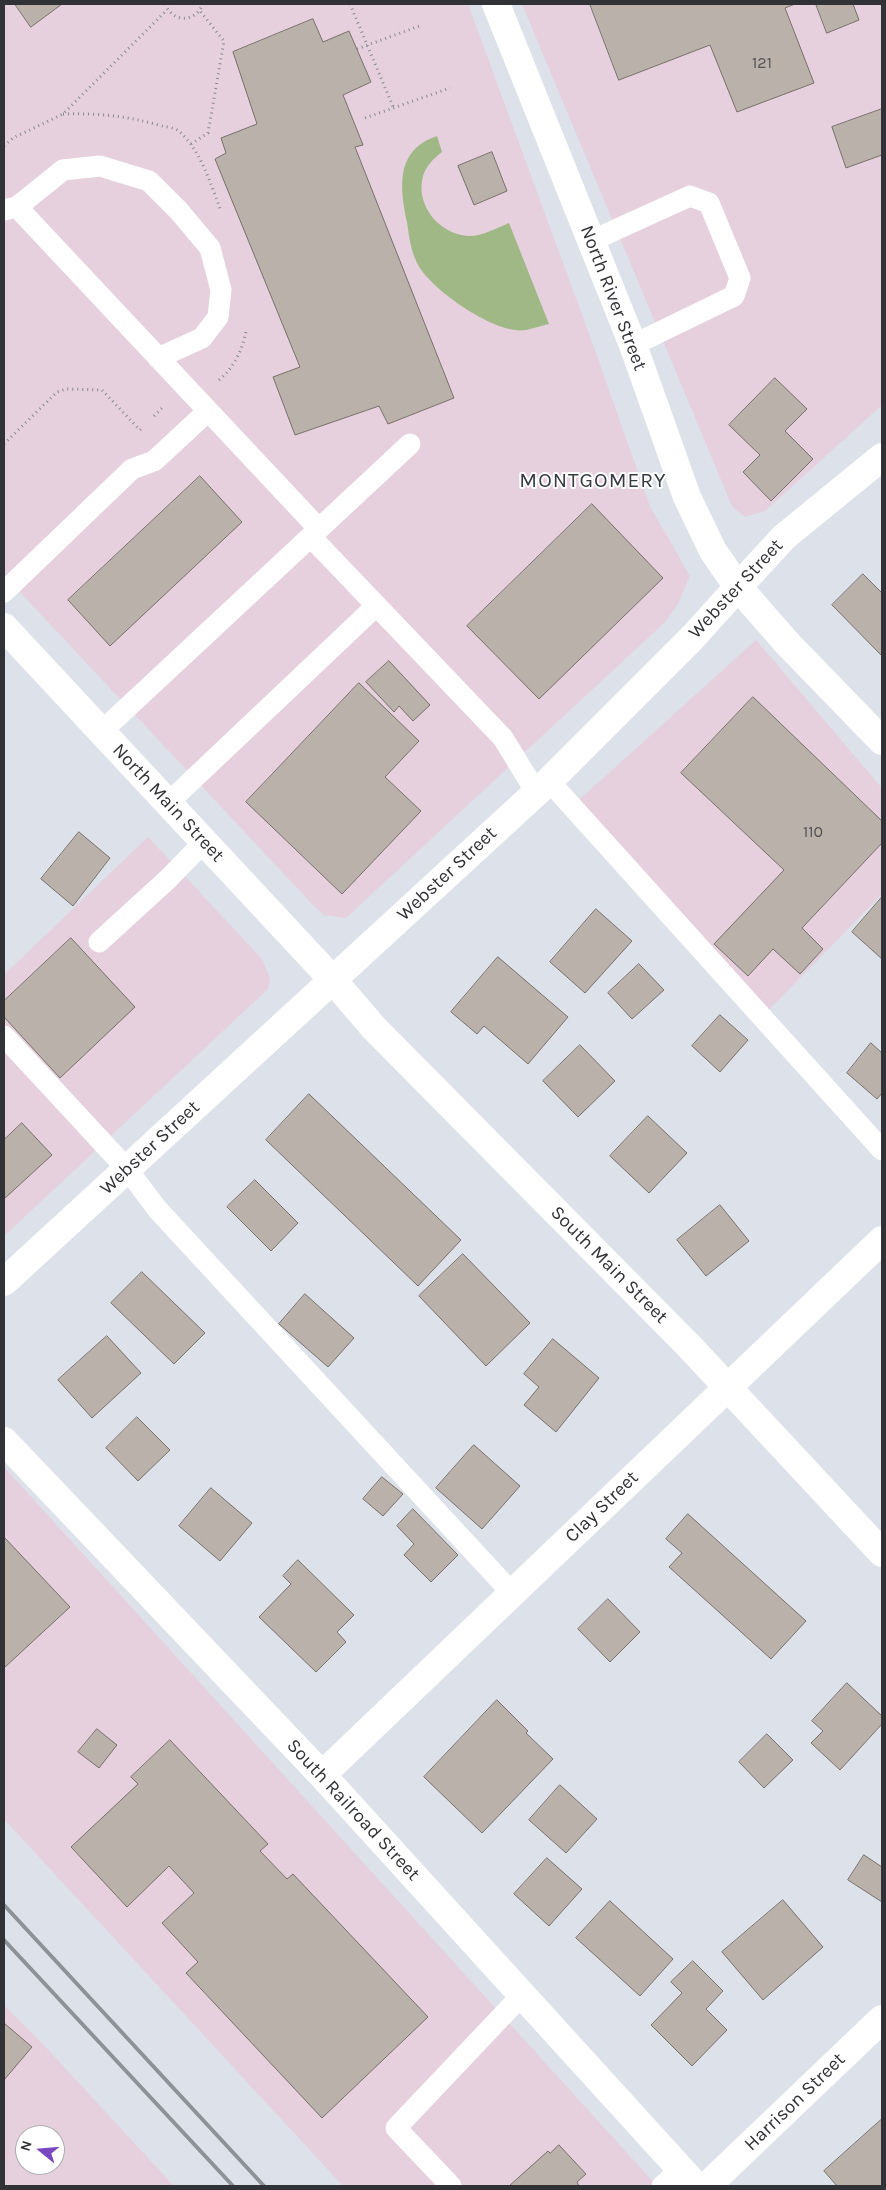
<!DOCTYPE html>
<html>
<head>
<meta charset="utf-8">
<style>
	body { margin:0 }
	#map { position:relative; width:886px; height:2190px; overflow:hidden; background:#dce1ea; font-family:Karla,sans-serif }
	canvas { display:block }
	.frame { position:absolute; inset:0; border:5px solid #313236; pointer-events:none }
	.north { position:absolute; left:15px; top:2125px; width:50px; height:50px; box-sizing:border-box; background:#fff; border:1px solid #adadaf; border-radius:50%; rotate:287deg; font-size:14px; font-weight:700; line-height:20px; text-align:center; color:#313236 }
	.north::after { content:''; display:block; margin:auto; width:18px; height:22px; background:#7948c0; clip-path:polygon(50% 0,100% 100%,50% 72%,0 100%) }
</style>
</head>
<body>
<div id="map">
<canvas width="886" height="2190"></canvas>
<div class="frame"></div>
<div class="north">N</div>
</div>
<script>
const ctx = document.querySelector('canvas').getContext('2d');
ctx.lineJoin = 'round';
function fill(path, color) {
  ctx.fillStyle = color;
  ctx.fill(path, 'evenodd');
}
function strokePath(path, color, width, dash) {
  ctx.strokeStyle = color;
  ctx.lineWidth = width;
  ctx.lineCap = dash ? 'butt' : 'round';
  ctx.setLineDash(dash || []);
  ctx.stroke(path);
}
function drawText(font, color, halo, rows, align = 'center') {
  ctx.font = font + ' Karla,sans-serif';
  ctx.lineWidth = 4;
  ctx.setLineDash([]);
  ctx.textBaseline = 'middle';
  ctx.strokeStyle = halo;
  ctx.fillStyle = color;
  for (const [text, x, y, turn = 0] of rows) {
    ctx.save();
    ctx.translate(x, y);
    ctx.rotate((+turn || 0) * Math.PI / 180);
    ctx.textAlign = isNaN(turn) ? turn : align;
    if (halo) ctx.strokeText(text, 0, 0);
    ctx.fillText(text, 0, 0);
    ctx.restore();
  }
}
const commercial = new Path2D(`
	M4,4H468L592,342L650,506L690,576L678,604L664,623L346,918L324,915L313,905L4,575Z
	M522,4H882V405L765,511L745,517L732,506Z
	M756,640L882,788V894L760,1019L568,810Z
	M148,837L262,959L270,978L268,989L4,1236V975Z
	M4,1467L657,2186H343L4,1819Z
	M4,2005L39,2040L174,2186H4ZM25,2135H55V2165H25Z`);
const green = new Path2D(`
	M437,136L442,152C434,158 426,166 423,176C415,205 439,234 468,236C480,237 497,228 509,223L549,324C539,326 526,332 515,330C487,327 430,289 417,263C411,251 409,236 407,222C400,188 395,150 437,136Z`);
const building = new Path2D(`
	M15,4H62L31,27Z
	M590,4H795L785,8L814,83L737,112L710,45L619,80Z
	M816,4H853L859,20L827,33Z
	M313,19L323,42L349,31L371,82L343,95L363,145L355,147L454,398L388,424L379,406L295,435L273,377L300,367L215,159L226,153L221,138L257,124L233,52Z
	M882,109V155L846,168L832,127Z
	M492,152L507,191L474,205L458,166Z
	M775,378L807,409L785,431L813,459L771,501L743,472L760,455L729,425Z
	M200,476L242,522L110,646L68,600Z
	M592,504L663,578L539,699L467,626Z
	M863,574L882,593V656L832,605Z
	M389,661L430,705L413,721L399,706L394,712L366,682Z
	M359,683L419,741L385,777L421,811L342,894L246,802Z
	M753,697L882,821V843L802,928L823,949L800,974L773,949L748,976L714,944L784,870L681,773Z
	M79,832L110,858L73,906L41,879Z
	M882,897V959L852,932Z
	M596,909L632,941L585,993L550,962Z
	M71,938L135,1007L60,1078L4,1017V1001Z
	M498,957L568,1017L528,1064L484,1026L477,1034L451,1012Z
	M639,964L664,990L632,1019L608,993Z
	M720,1015L748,1040L720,1072L692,1046Z
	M871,1043L882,1053V1093L877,1099L847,1073Z
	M580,1045L615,1081L578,1117L543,1081Z
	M309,1094L461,1240L418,1286L266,1140Z
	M648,1116L687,1153L649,1193L610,1156Z
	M22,1123L52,1155L4,1199V1140Z
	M255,1180L298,1223L271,1251L227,1207Z
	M720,1205L749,1241L706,1276L677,1240Z
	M463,1254L530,1323L486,1366L419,1296Z
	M142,1272L205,1333L174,1364L111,1303Z
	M305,1294L354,1338L328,1367L279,1324Z
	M107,1336L141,1373L92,1418L58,1380Z
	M553,1339L599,1378L556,1432L524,1405L539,1387L524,1374Z
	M137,1417L170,1450L138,1481L106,1448Z
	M474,1445L520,1486L482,1529L436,1488Z
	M382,1477L403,1494L383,1516L363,1499Z
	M211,1488L252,1523L220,1561L179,1526Z
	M413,1509L458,1555L431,1582L404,1555L414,1544L397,1526Z
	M688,1514L806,1621L771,1659L669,1567L682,1553L666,1539Z
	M4,1537L70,1607L4,1668Z
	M298,1560L354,1615L337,1632L346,1642L316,1672L259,1617L291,1584L283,1576Z
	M608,1599L640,1632L610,1662L578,1629Z
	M847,1683L882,1716V1724L840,1770L811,1743L823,1731L812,1721Z
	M497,1700L528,1731L526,1733L553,1759L482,1833L424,1777Z
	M97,1729L117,1745L99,1768L78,1752Z
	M767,1734L793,1760L764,1788L739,1762Z
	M170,1740L268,1844L260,1851L287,1879L293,1874L428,2017L322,2118L186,1973L198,1962L162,1923L194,1893L169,1866L127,1907L71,1847L138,1784L131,1777Z
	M560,1785L597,1819L566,1853L529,1820Z
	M864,1855L882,1867V1902L848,1880Z
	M547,1858L582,1889L549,1926L514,1894Z
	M783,1900L823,1947L763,2000L722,1952Z
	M610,1901L673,1959L640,1996L576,1938Z
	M693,1961L723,1991L706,2009L727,2030L692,2066L651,2025L682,1993L671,1982Z
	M4,2023L32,2047L4,2080Z
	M882,2119V2186H837L824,2171Z
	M559,2145L586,2174L577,2182L579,2186H509L548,2151L550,2153Z`);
const path = new Path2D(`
	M165,4C173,23 195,23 203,4
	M350,4L394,109
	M357,49L422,25
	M63,114C100,113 127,116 162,126C168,127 176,128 180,132C201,151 211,185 221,211
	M365,118L450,88
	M191,144L208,133L224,41L200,11
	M4,146L13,138L63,114L167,10
	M219,380C234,368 242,350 246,332
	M154,416L164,406
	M4,444L57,392L66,389L102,390L140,430L141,429`);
const service = new Path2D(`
	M17,207L63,170L100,166L149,181L179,211L210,248L221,290L218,317L202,338L158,358
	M4,210L17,207L319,529
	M591,241L690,196L709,203L740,278L734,296L633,345
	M311,537L503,738L536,792
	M4,592L132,469L154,461L208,411
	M101,732L410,444
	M549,781L882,1150
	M168,803L376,606
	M99,942L168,879L203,843
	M4,1036L127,1169L158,1210L512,1593
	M451,2186L396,2128L522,1995
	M662,2186L681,2169`);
const minor = new Path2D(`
	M882,457L784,537L738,587L787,643L882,741
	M332,979L374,1028L689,1346L882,1553
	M4,1441L322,1775L696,2186
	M322,1775L882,1240
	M707,2186L882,2019`);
const tertiary = new Path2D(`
	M4,627L332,979
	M4,1282L549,781L693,637L738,587L713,551L687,497L633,345L496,4`);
const rail = new Path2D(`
	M4,1905L264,2186
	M4,1940L233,2186`);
const numberNames = [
	["121",762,63],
	["110",813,832]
];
const streetNames = [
	["North River Street",613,298,69],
	["Webster Street",736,589,-47],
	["North Main Street",168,803,47],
	["Webster Street",447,874,-43],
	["Webster Street",150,1148,-43],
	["South Main Street",609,1265,45],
	["Clay Street",602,1507,-44],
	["South Railroad Street",353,1810,47],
	["Harrison Street",795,2102,-44]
];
const quarterNames = [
	["MONTGOMERY",593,481]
];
fill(commercial, '#e6d0dd');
fill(green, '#a0b886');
fill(building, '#bab1ab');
strokePath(building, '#79716b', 1);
strokePath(path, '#888b91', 3, [1, 4]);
strokePath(service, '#fff', 21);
strokePath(minor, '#fff', 28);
strokePath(tertiary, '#fff', 28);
strokePath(rail, '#8e9198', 4);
drawText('16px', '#535253', null, numberNames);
drawText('19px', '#313236', '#fff', streetNames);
ctx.letterSpacing = '1px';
drawText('21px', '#363a41', '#fff', quarterNames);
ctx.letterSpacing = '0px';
</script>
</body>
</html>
